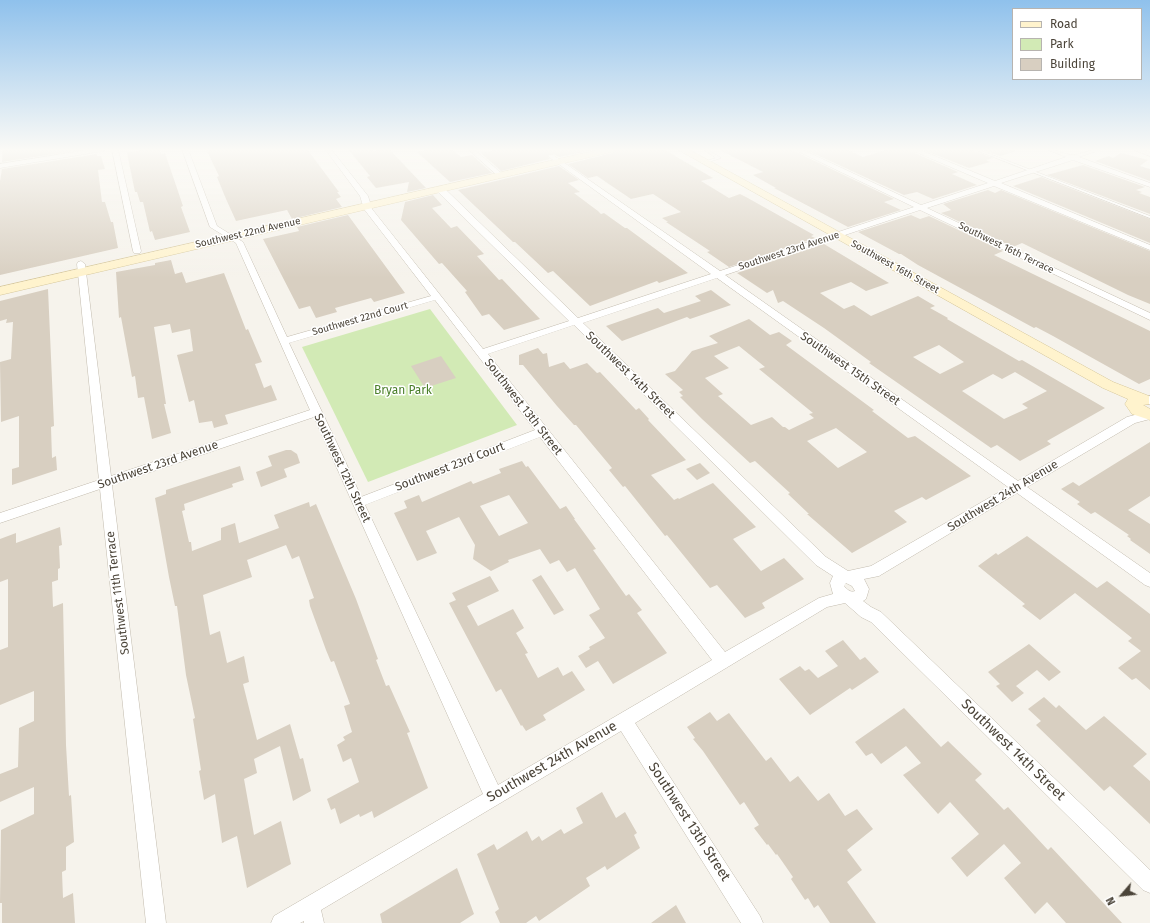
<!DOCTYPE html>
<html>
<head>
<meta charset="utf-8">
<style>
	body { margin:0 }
	#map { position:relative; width:1150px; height:923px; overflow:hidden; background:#f6f3ec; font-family:"Fira Sans",sans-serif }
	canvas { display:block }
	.legend { position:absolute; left:1012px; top:8px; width:130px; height:72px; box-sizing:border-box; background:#fff; border:1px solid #b7b4b0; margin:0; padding:5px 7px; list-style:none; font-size:12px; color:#4b4439 }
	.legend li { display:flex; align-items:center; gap:8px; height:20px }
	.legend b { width:20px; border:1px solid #b7b4b0 }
	.north { position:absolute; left:1102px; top:875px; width:40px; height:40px; -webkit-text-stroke:3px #fff; paint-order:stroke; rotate:242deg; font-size:11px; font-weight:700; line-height:16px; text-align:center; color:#4b4439 }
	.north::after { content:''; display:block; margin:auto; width:14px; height:18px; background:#4b4439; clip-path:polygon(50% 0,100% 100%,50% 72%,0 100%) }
</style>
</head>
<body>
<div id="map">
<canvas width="1150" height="923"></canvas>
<ul class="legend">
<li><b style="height:5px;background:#fff3cd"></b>Road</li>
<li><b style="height:11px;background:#d2eab5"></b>Park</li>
<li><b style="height:11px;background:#d8cfc1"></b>Building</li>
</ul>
<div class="north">N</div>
</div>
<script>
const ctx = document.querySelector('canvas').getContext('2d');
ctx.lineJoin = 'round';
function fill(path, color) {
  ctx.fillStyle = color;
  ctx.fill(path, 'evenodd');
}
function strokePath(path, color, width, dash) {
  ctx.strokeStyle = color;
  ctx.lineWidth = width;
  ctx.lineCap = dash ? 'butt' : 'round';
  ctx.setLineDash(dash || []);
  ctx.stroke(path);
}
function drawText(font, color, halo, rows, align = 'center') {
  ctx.font = font + ' "Fira Sans",sans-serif';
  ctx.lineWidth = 3;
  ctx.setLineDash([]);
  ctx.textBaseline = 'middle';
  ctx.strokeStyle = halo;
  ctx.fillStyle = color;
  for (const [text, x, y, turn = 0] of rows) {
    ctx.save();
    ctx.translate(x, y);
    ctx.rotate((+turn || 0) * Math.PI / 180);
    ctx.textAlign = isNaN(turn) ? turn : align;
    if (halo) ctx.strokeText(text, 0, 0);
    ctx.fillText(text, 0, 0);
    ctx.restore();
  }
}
const green = new Path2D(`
	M430,309L517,425L368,482L302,347Z`);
const building = new Path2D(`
	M3,149H86L2,162Z
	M147,149H159L161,154L165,153L183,206L181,207L190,232L155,240L152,231L150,232L143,202H140L137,192H135L127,153Z
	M206,149H307L339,192H337L341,197L336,199L342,207L292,219L287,210L236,221L226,199L217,177L219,176Z
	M348,149H371L373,151L389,149L426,188L407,192L409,182L376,188L367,177L370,176Z
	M433,149H451L461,157L472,155L492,173L450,182L417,152Z
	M500,149H597L559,157L554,154H549L548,157L550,159L501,171L481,153Z
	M618,149H663L713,178L701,181L729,198L740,194L746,197L814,235L811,236L815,238L729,267L707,252L710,251L666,222H668L662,218L681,212L653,194L631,199L597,176L588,178L568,164L612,153Z
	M718,149H793L794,151L894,199L884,202L901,210L848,227L774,188H776L753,175L763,172Z
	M804,149H845L863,157L890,149H909L910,151L958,172L952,174L977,185L933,199L917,192L904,195Z
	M921,149H972V150L993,158L986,160L990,162L969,168Z
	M980,149H1015V151L1000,156Z
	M1121,153L1148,160L1140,166L1150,169V181L1095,161L1109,156L1113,158Z
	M97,154V156H101L105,169L98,170L102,202H105L111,222H113L118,248L0,275V181L2,169Z
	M1083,165L1145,187L1136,190L1142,192L1139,193L1150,197V214L1047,175Z
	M559,166L579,180L568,183L580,192L574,193L598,211L601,214L604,213L625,228H627L688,273L659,283L657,281L590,306L553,271L548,273L515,242H513L458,190Z
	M1041,177L1150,219V243L1013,186Z
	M988,190L995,193L1001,190L1150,251V304L1128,295L1022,243L1013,247L941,213L951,210L943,204Z
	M433,195L442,205L432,208L451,228L457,226L484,254L477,256L499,280L502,279L540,319L504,330L489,314L482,316L465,292L467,291L442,263L439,264L401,220L405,202Z
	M348,215L405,293L374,302L371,298L335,308L337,312L316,318L310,306L299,309L263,239L299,231L297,227Z
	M911,215L920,219L929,216L1003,251L994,255L1150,331V379L1139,384L1053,336L1036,327L1034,328L918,265L901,254H899L858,232Z
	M824,244L889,283L866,291L851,282L820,293L844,309L854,305L871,316L918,296L935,306L930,308L948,318L947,319L1019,361L1022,360L1105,408L1047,441L1051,444L1020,461L997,445L991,448L869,363L871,362L824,328L783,301L778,303L773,290L767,293L737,273ZM939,345L964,362L940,374L913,357ZM1015,372L1047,391L1022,404L1028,408L1004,419L962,391L993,374L1002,379Z
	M171,260L175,274L182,272L186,283L224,273L246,330L248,329L262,362L255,364L264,388L271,385L277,400L225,415L228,424L214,428L212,421L199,423L194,400L189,402L177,355L193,351L190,329L172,333L170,324L154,327L166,404H164L171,433L152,439L144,397L138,398L135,376L132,377L121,317L119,318L116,272L155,265V263Z
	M48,289L54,426L51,427L52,458L56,456L57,470L12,485V469L19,467V416L1,422L0,362L11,359L13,322L6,323L7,319L0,321V301Z
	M711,290L731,305L690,319L687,317L622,341L606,326L658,308L664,313L701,301L695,296Z
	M749,319L770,335L779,332L792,341L786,345L874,410L872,411L908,438L915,436L971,476L926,500L922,497L894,511L907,522L852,553L807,514H809L788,494L790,493L755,461L750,463L702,419L680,397L683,396L679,392L683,390L665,374L675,371L692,351L718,343L709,336ZM739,346L765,367L759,369L813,413L809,414L814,418L789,430L785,427H783L772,417L751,425L718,396L723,394L705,378L729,368L714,356ZM836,428L867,452L838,468L807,441Z
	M538,348L543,354L547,353L549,367L564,362L570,369L587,363L597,373L600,372L636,410L639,408L649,419L648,420L686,460L651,475L674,500L678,498L679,499L713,483L756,527L733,539L761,571L784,558L804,579L762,603L765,608L745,618L717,585L710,588L667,535L665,536L625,486L623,487L609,470L612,468L576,425H574L557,406L523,365H519V355Z
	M441,356L456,378L425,388L411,366Z
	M1150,442V496L1128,510L1150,524V554L1130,540L1131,539L1127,536L1129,535L1095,512L1091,514L1077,504L1080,502L1061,489L1073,482L1079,486Z
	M286,450H291L297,454L300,463L284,469L287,477L261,487L256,472L272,466L268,456Z
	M522,461L526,467L528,466L560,509L566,506L575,519H574L596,549L593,550L626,596L629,594L642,610L637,613L667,653L613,684L598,661L586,668L578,656L590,649L589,647L605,638L589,615L600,609L575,568L567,572L559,560L550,564L540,549L508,560L509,562L491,571L473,559L475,545L459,517L426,531L437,553L417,561L394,513L407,508L404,501L419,495L422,502L471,481L473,484L501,473L499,469ZM509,495L528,523L499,536L480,506Z
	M700,463L710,473L697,480L686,469Z
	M240,466L244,480L232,484L233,487L184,504L185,510L182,511L189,542H191L192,551L221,540V528L235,523L239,543L279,528L274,515L309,502L310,507L316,504L356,599L378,659L376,660L386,686L389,685L410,732L407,733L428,788L374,818L372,811L360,817L359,814L340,824L335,808L331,810L327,799L359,782L351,758L343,762L337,745L345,740L343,737L352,732L344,706L350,704L334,661L331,662L326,650L310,606L309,600L314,598L299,556L292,559L286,545L247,560L252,577L203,595L210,635L220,631L227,663L244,656L249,682L243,684L257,740L290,724L300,759L303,758L311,791L293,801L280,746L254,759L257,773L244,779L254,835L281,821L291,864L247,888L237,836L222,843L215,794L204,800L199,771L201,770L193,719L195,718L186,675L177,606H175L169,577L155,498L166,494V490Z
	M60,527L62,545L59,546L60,568L58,569V580L52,582L53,607L63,603L66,745L69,796L71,795L74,842L66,847V870L62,872L63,898L73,893L75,923H2V903H0L1,830L34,814V787L0,802V774L18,767L19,728L34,721V691L0,705V650L8,647V579L0,582V539L16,533V543Z
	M1027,536L1097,588L1107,581L1150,614V690L1136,678L1132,680L1118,668L1141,651L1128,641L1132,638L1075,593L1040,620L1022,606L1025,604L978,566L996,553L998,555Z
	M541,575L564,610L554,615L532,580Z
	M490,576L499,591L467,606L478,626L513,609L524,628L516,633L528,653L525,654L538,678L558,667L563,676L572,671L585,690L543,715L546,720L526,731L522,725L521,726L501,689L496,692L449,603L456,600L452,593Z
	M843,640L860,660L865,657L879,672L852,690L850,688L810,715L779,679L800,666L805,671L809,669L818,678L838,666L825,651Z
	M1029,644L1061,672L1049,681L1037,670L1016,686L1024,693L1012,702L996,686L1000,684L988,672Z
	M1044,697L1056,708L1059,705L1086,730L1104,716L1147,754L1133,766L1150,781V824L1110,786L1104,791L1036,725L1041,721L1028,709Z
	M904,708L941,747L948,741L982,774L975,780L1004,810L1008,807L1048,850L1051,847L1122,923H1066L1047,902L1035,914L1004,878L1021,863L1004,844L967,877L951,858L979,834L950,802L938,814L903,775L921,763L906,746L881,764L872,753L866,756L855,742Z
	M710,712L717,721L729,713L766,761L771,757L790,782L798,776L818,801L829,793L845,816L857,809L873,829L847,850L862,870L847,882L876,923H830L818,905L814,908L808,898L805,900L791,879L793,877L777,854L776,855L768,844L767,845L754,828L759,825L744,802L740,805L703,751L693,739L695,738L687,727Z
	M602,792L616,818L625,812L637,833L634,835L640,848L607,870L605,866L586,878L590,886L539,921L536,916L526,923H500L495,912L499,909L477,854L494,844L497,850L527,831L532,841L539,836L542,841L561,829L564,834L583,823L576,808Z
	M457,868L474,914L460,923H382L380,914Z
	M676,905L686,923H651Z`);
const lane = new Path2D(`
	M704,149H707L721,158L706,163V161L716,158L704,150Z
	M973,149H977L1150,216V218Z`);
const street = new Path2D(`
	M93,149H106L103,151L0,168V164Z
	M112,149H118L141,251L140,253H134L133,251Z
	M182,149H188L217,226L243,242L287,337L431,296L364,209L360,196L325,149H331L368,196L372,209L483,349L569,321L437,191V187H443L578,318L711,274L549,157V155H553L720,271L914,207L795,150L794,149H801L921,205L988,183L911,150L910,149H918L995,181L1066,157L1048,150L1047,149C1056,149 1063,154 1072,155C1079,155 1091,149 1101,149L1100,150L1079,157L1150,183V187L1073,160L1001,183L1150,245V250L994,186L927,208L1150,313V320L920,210L725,275L1018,481L1127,417L1150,411V419L1135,423L1027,487L1150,573V587L1145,585L1017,493L879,576L864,579L869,589L866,599L863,601L871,607L881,612L1150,870V893L1143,890L871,622L861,617L845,603L827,607L635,723L760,916L763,923H741L621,731L321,910L324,923H304V921L300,923H271L274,916L483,794L314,417L112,485L166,923H146L100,489L0,523V513L99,480L77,264L78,262L81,261L85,264L111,476L310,410L236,243L210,227ZM717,278L1008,487L871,566L848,571L826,557L583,323ZM435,300L535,430L361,497C339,445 313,394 289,343ZM574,325L816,565L833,576L830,583L833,594L819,598L725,652L488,354ZM540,437L712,660L498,785L365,505ZM846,583L852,586L855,591C850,593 847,589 844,586Z
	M468,149H474L502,174V176H498Z
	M1132,149H1140L1150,152V156Z
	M1150,396V404H1145L1144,401L1146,397Z`);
const secondary = new Path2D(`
	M602,149H617L612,152L0,295V287Z
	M677,149H688L1113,382L1149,396V404L1143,405L1150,409V420L1132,414L1125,404L1128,399L1103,388Z`);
const farStreetnames = [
	["Southwest 22nd Avenue",248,233,-13],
	["Southwest 16th Terrace",1006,248,26],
	["Southwest 23rd Avenue",789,251,-18],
	["Southwest 16th Street",895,267,29],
	["Southwest 22nd Court",360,319,-16]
];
const streetNames = [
	["Southwest 15th Street",850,369,35],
	["Southwest 14th Street",630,375,44],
	["Southwest 13th Street",523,407,52],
	["Southwest 23rd Avenue",158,465,-19],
	["Southwest 23rd Court",450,467,-21],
	["Southwest 12th Street",342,468,65],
	["Southwest 24th Avenue",1003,496,-31],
	["Southwest 11th Terrace",118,593,-97]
];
const parkNames = [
	["Bryan Park",403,391]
];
const nearStreetnames = [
	["Southwest 14th Street",1013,750,44],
	["Southwest 24th Avenue",552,762,-30],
	["Southwest 13th Street",689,822,57]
];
fill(green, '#d2eab5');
fill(building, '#d8cfc1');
strokePath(lane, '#c2bbae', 1);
strokePath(street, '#c2bbae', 1);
strokePath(secondary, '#d6c79b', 1);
fill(lane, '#fff');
fill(street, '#fff');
fill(secondary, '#fff3cd');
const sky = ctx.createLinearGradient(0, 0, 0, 278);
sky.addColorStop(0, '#8fc1ec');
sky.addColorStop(0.54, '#fbfaf6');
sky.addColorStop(1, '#fbfaf600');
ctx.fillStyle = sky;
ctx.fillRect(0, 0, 1150, 278);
drawText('10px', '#4b4439', '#fff', farStreetnames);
drawText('12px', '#4b4439', '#fff', streetNames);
drawText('12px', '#4a7f2a', '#fff', parkNames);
drawText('14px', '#4b4439', '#fff', nearStreetnames);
</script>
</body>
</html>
